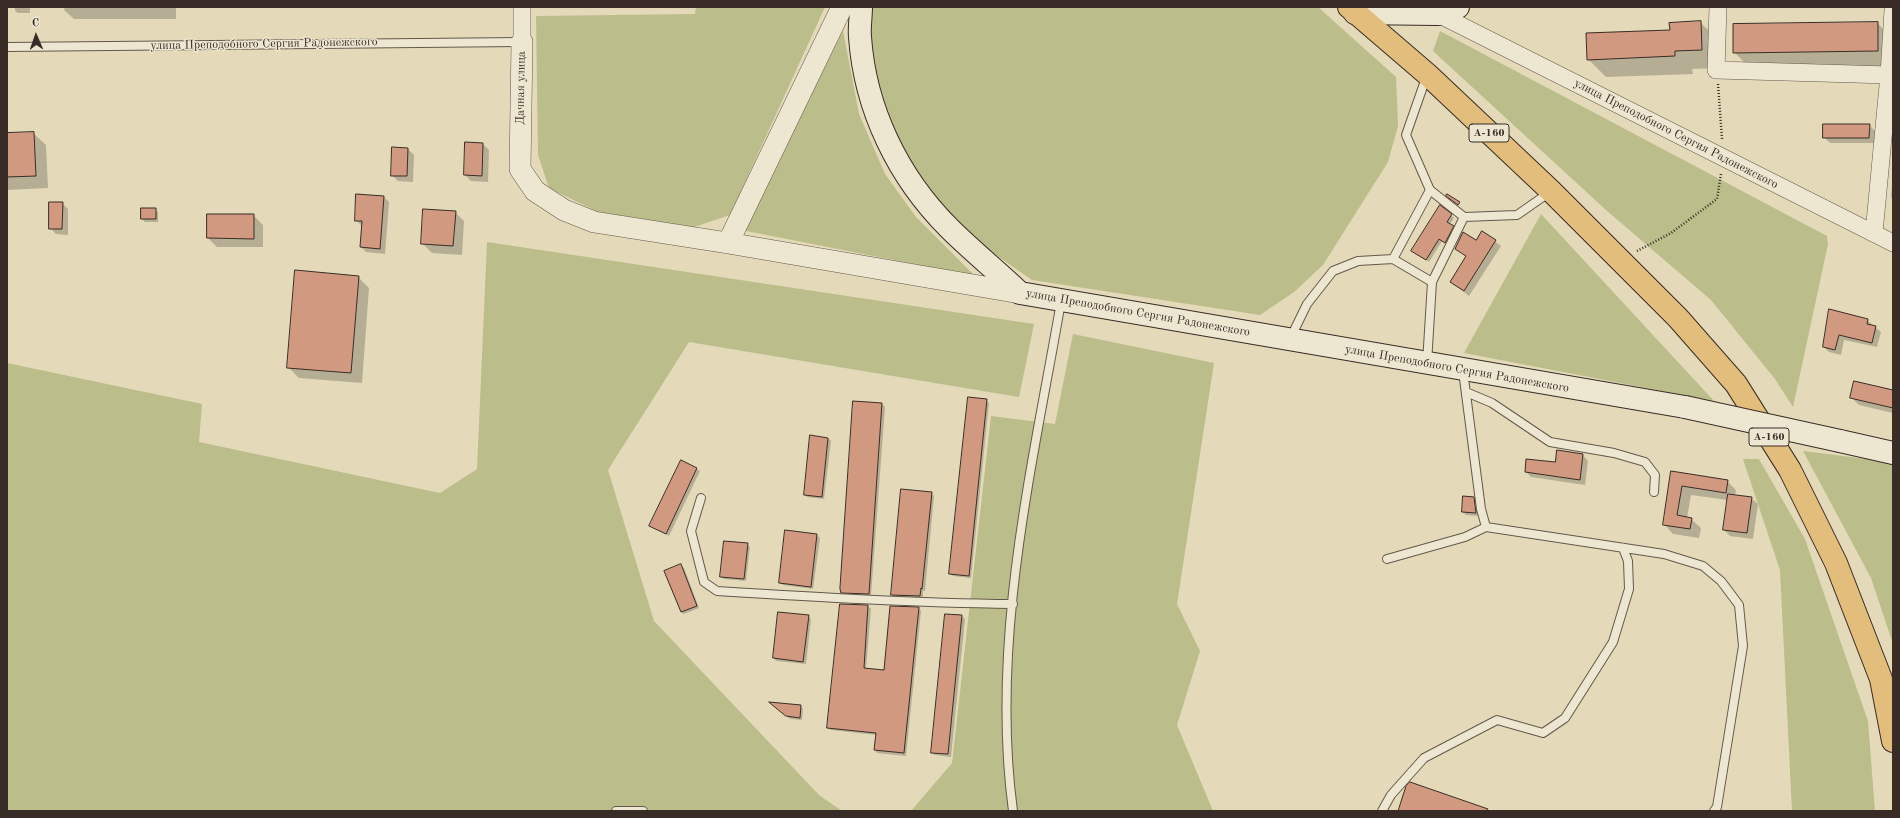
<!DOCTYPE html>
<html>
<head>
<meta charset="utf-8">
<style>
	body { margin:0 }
	#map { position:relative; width:1900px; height:818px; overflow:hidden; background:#e4dab9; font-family:"Old Standard TT",serif }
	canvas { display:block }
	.frame { position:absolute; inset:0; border:8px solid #392c26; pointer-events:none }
	.north { position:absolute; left:16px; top:16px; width:40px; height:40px; -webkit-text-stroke:3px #ede7d2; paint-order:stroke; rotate:358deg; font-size:11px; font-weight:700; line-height:16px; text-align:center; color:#392c26 }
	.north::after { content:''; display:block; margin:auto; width:14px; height:18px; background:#392c26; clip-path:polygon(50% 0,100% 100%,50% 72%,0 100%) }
</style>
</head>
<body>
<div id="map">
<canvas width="1900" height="818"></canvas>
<div class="frame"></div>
<div class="north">С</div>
</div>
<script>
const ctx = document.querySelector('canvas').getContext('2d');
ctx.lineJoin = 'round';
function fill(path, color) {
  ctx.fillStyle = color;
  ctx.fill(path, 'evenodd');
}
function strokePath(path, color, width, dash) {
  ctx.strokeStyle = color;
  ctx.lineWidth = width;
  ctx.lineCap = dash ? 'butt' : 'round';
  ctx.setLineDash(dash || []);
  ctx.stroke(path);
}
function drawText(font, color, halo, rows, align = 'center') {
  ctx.font = font + ' "Old Standard TT",serif';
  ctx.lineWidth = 3;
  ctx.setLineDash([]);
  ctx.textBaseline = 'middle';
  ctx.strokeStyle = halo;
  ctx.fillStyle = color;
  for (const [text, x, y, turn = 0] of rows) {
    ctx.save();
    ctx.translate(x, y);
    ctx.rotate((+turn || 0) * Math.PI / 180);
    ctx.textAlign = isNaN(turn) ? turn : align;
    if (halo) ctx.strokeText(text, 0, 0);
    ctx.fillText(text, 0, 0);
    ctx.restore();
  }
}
const green = new Path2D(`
	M696,7H825L730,215L694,227L598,212L549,188L538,155L536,16L695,14Z
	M871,7H1318L1396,77L1398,126L1388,162L1323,265L1294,292L1260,315L1032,280L979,243L943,207L910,168L878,94L868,21Z
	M843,31L859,114L885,174L916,217L975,276L741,230Z
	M1440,31L1827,236L1828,244L1793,407L1775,379L1711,300L1606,210L1433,51Z
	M1541,214L1714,401L1464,353Z
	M487,242L1034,324L1019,397L689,342L608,470L654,621L819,795L842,811H7V363L202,404L199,442L440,493L477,469Z
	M1073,334L1214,363L1177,604L1200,651L1177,725L1213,811H911L952,763L991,416L1055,424Z
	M1803,451L1891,462L1893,464V644L1871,578Z
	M1743,459H1759L1805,539L1868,721L1875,811H1792L1780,570Z`);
const shadow = new Path2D(`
	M15,7H30V13H18L15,11Z
	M65,7H176V19H74L64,10Z
	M1700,22L1718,40L1719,68L1692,69L1693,74L1606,77L1588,59Z
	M1877,23L1893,38V68L1752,70L1734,52Z
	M1869,125L1875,131V143H1830L1824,137Z
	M33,133L46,145L48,188L7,190V134Z
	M483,144L489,150L488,182L471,181L465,175Z
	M408,149L414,155L413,182L398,181L392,175Z
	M1892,185H1893V199L1891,197Z
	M384,197L389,202L385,254L366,252L361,247L362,226L356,220Z
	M62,203L68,209V235L56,234L50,228Z
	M155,209L158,212V222H145L142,219Z
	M455,212L464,221L462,255L432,253L422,243Z
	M1451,215L1454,218L1450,224L1456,229L1448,245L1442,241L1429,262L1415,253Z
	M254,216L263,225V247H217L208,238Z
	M1482,232L1501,246L1469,296L1451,282L1467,257L1456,248L1477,241Z
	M358,277L369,288L362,383L299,378L288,367Z
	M1830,310L1867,320L1881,332L1877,347L1844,340L1841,355L1829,352L1824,347Z
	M1893,391V413L1859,405L1851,397Z
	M986,400L989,403L971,578L953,576L950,573Z
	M854,402L882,404L885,407L871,596L844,595L842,592Z
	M828,438L831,441L824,499L807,497L805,494Z
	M1557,451L1583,455L1588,461L1585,485L1531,477L1526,472L1556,463Z
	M682,461L700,471L669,536L651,526Z
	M1672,472L1727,481L1736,490L1735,496L1751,498L1758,504L1753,539L1730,536L1724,530L1728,500L1691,495L1687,518L1691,519L1701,528L1699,538L1673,534L1664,524Z
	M931,493L934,496L925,591H923V599L895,597L892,595Z
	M1473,498L1476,501L1479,516L1466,515L1463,512Z
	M786,531L817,535L820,538L813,589L783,585L780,583Z
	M747,544L750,547L746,581L724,579L721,576Z
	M681,565L684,568L699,608L684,614L681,612Z
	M868,606L871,609L866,669L885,671L919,608L921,611L906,756L877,753L875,750L876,735L831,730L828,728Z
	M779,613L808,616L811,619L806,664L776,661L774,658Z
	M962,616L965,619L951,757L935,755L932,752Z
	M772,703L801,706L803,709L802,720L790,719Z`);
const building = new Path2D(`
	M1701,21L1702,50L1675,51V56L1587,60L1586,33L1670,30L1669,23Z
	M1878,22V51L1733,53V24Z
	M1823,124H1870L1869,138H1823Z
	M34,132L36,176L7,177V133Z
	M465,142L483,143L482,176L464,175Z
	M392,147L408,148L407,176H391Z
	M356,194L384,196L380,249L360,247L362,221H355Z
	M1447,194L1460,202L1458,205L1446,196Z
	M49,202H63L62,229H49Z
	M1440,205L1452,214L1447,222L1454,226L1445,243L1439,239L1426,260L1411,251Z
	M141,208H156V219H141Z
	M423,209L456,211L453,246L421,244Z
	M207,214H254V239L207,238Z
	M1482,231L1496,240L1464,291L1450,282L1466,256L1455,249L1463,232L1476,240Z
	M295,270L359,276L351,373L287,368Z
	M1829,309L1868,319L1867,324L1876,326L1872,343L1839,335L1835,350L1823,347Z
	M1854,381L1893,390V408L1850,398Z
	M968,397L987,399L969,576L949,574Z
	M853,401L882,403L869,594L841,593L840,589Z
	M810,435L828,438L822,497L804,495Z
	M1557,450L1583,454L1580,480L1525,472L1526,459L1555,462Z
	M681,460L697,468L666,534L649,526Z
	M1671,471L1728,480L1726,493L1682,486L1677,515L1692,518L1690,529L1663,525Z
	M901,489L932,492L922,589L921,588L920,596L891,595Z
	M1728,494L1752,497L1747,533L1723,530Z
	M1463,496L1474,497L1476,513L1462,512Z
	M785,530L817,534L811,587L779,583Z
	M724,541L748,543L744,579L720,577Z
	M681,564L697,606L681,612L664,571Z
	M840,604L868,605L864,668L884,670L890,606L919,607L904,753L874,750L876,733L827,728Z
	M778,612L809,615L803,662L773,658Z
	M945,614L962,615L948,754L931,753Z
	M769,702L801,705L800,718L786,716Z
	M1410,782L1488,809L1487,811H1398L1406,786Z`);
const path = new Path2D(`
	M1718,84L1722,139
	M1637,251L1671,233L1717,199L1721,174`);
const service = new Path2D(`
	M7,47L521,42
	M1427,75L1406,135L1430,190L1464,217L1517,215L1550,192
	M1393,259L1432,282L1427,363
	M1432,282L1464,217
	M1290,339L1307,304L1333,271L1358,261L1393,259L1430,190
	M1463,371L1481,509L1486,527L1664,554L1703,566L1721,581L1739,605L1743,646L1717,807L1714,811
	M1466,392L1492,403L1550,442L1614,453L1645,462L1655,475L1654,492
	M701,498L691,531L704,582L717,591C815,597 915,603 1013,604
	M1387,559L1465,537L1486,527
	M616,811H643
	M1013,811C990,642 1032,468 1061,302
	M1382,811L1391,795L1424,758L1497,720L1543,733L1565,718L1613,642L1629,589L1628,561L1623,548`);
const minor = new Path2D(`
	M522,7V42
	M1718,7L1716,70L1889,75L1893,10
	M1438,14L1893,243
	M1874,233L1889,75H1893`);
const tertiary = new Path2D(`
	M522,42L520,169L535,191L564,210L594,222L728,243L1020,293
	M728,243L842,7`);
const secondary = new Path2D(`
	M861,7C861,17 859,27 860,37C865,109 898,177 949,228C971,250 997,271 1020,293L1685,407
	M1355,13L1438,14L1458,7
	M1840,441L1893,453`);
const trunk = new Path2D(`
	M1349,7L1427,74L1551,191L1678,318L1736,384L1790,470L1836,563L1881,679L1893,741`);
const secondaryBridge = new Path2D(`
	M1685,407L1840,441`);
const shields = [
	[1489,133,40],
	[1769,437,40]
];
const shieldNames = [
	["А-160",1489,133],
	["А-160",1769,437]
];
const streetNames = [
	["улица Преподобного Сергия Радонежского",264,44,-1],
	["Дачная улица",521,88,-89],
	["улица Преподобного Сергия Радонежского",1676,134,27],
	["улица Преподобного Сергия Радонежского",1138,313,10],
	["улица Преподобного Сергия Радонежского",1457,369,10]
];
fill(green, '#bbbd8a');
fill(shadow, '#0003');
fill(building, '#d29981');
strokePath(building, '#392c26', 1);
strokePath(service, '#64584b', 10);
strokePath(minor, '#64584b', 18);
strokePath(tertiary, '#64584b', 22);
strokePath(secondary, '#392c26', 24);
strokePath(trunk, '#392c26', 24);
strokePath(path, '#392c26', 2.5, [1, 2]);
strokePath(service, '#ede7d2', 8);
strokePath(minor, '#ede7d2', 17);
strokePath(tertiary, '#ede7d2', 21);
strokePath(secondary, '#ede7d2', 22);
strokePath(trunk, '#e2bd7c', 22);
strokePath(secondaryBridge, '#392c26', 24, []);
strokePath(secondaryBridge, '#ede7d2', 22);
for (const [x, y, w] of shields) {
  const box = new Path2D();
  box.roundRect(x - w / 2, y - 9, w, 18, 3);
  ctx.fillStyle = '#ede7d2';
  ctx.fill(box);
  strokePath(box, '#392c26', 1);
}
drawText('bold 11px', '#392c26', null, shieldNames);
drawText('12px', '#392c26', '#ede7d2', streetNames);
</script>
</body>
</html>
